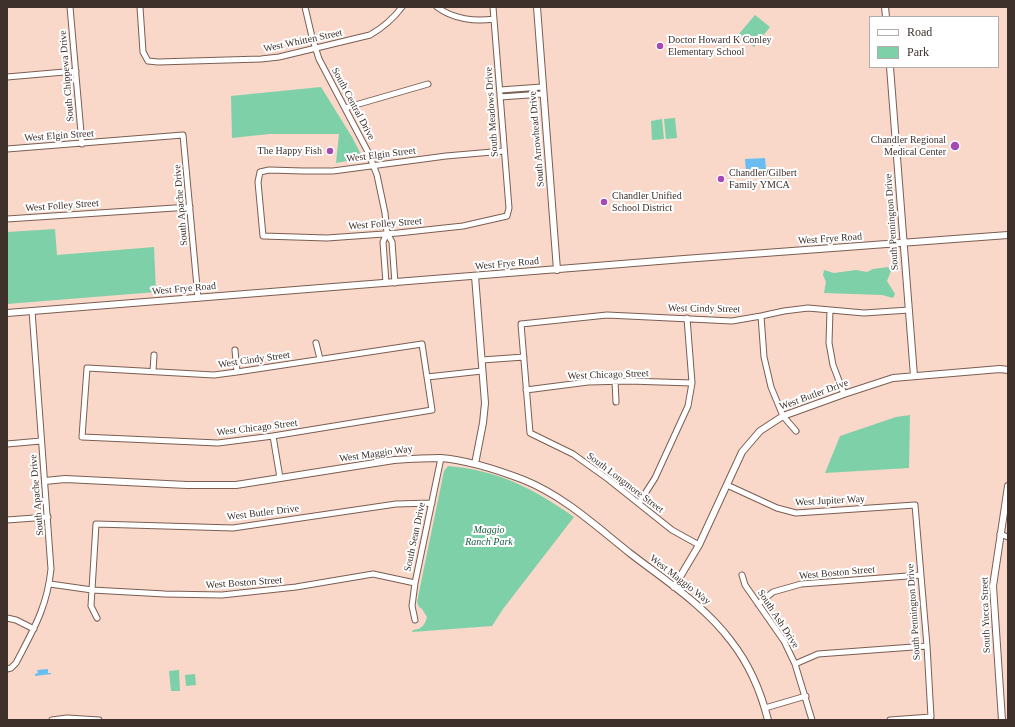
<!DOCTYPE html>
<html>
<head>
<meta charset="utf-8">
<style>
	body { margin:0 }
	#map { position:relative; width:1015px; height:727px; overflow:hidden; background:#f9d7c9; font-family:Georgia,serif }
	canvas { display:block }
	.frame { position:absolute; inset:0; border:8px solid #3e312c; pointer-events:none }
	.legend { position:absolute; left:869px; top:16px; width:130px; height:52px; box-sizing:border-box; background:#fff; border:1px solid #b2adab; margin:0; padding:5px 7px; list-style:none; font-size:12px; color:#3e312c }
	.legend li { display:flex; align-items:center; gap:8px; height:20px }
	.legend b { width:20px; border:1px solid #b2adab }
</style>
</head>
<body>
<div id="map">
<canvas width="1015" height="727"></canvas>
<div class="frame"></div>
<ul class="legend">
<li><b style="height:5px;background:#fff"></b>Road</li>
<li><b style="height:11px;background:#7ed0a9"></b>Park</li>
</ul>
</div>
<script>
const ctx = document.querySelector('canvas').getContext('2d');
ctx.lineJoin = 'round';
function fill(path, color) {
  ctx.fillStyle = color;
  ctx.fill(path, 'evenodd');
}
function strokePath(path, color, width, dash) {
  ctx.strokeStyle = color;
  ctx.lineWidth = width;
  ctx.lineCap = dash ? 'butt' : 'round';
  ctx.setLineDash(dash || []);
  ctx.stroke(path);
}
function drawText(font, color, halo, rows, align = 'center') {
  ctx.font = font + ' Georgia,serif';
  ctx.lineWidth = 4;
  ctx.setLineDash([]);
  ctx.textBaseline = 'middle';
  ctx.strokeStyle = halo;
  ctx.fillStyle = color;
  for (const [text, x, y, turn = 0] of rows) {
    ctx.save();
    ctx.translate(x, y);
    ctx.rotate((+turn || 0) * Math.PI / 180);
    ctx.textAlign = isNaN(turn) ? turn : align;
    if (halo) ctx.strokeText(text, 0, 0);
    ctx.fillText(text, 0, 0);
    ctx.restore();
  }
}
const green = new Path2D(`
	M755,15L770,27L754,47L738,35Z
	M321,87L352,137L363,158L336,163L339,134H269L232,138L231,96Z
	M675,118L677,138L666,139L664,119Z
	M662,119L664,139L652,140L651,121Z
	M55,229L57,255L154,247L156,292L7,304V232Z
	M888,267L891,271L887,281L895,294L893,298L882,295L824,293L826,282L823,275L824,270L834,273L856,270L867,272L873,269Z
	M910,415L909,468L825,473L840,436L896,417Z
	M448,466C498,470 534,489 574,517L503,609L492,626L412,632L413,630C422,629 425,625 427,617L422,609L419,607L417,602L444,471Z
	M179,670L180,691H171L169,671Z
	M195,674L196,685L186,686L185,675Z`);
const water = new Path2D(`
	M765,158L766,169H760V174L753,175V170L746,171L745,159Z
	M48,669V673H51V674L35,676V674L38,673L37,670Z`);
const minor = new Path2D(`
	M70,7L82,144
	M140,7L143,52L148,61L158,62L261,59L279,57L370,35C384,27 393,19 402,7
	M305,7L312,37L319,59L368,152L377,175L385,213L387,233L392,242L395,283
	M437,7C453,19 475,22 494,19
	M493,7L509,208L507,216L463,226L398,233L327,238L263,236L258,182L260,172L269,170L303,171H333L446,156L504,151
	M7,77L76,71
	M500,90L542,87
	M500,97L543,94
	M345,108L428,84
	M7,149L183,135L198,298
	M7,219L190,207
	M386,283L383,242L387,233
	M830,310L829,343L833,365L844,394
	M761,316L764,357L771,387L783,416L796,431
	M316,343L320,359
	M422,344L432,410L273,436L218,443L82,437L87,368L214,375L237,372Z
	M235,350L237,372
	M482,360L524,357
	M153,371L154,355
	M427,377L482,371
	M615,381L616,402
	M526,390L588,382L629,381L692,383
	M273,436L280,478
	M7,444L41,441
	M727,485L777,508L796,513L915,505L927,646L931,717L890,720
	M639,503L655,478L688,406L692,383L687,318
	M7,520L48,517
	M1000,534L1008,537
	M699,545L672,530L608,479L573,454L530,433L521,324L607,315L732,321L761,316L784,311L808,308L864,313L909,310
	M742,575L745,585L784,641L795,664L812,720
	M50,584L92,590L165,594L222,595L296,587L373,574L415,583
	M758,604L773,592L801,584L921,575
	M7,618L16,620L34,629
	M97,618L91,606L96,524L233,528L396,504L432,503
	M415,620L412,606L415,583L441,458
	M795,664L818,654L927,646
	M7,669L11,668L16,663C33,630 47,608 51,569L32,311
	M765,708L806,696
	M52,720L67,718L99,720`);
const tertiary = new Path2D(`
	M537,7L557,270
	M885,7L886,17
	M890,67L914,376
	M7,313L684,259L1008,235
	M475,464L483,423L485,403L475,276
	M45,481L65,479L187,485H236L394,460C409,459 425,458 440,458C468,460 498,470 524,480C564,496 598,528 631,554C666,581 705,606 731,641C749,664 761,692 768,720
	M674,587L699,545L742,452L760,431L783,416L844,394L893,378L1000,369L1008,370
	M1002,720L993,586L1008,486`);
const markers = [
	[660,46,4,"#a54ab5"],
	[955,146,5,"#a54ab5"],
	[330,151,4,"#a54ab5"],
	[721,179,4,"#a54ab5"],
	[604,202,4,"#a54ab5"]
];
const poiNames = [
	["Doctor Howard K Conley",668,40],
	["Elementary School",668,52],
	["Chandler Regional",946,140,"right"],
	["Medical Center",946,152,"right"],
	["The Happy Fish",322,151,"right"],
	["Chandler/Gilbert",729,173],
	["Family YMCA",729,185],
	["Chandler Unified",612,196],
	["School District",612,208]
];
const streetNames = [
	["West Whitten Street",303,41,-12],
	["South Chippewa Drive",67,76,-95],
	["South Central Drive",353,104,62],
	["South Meadows Drive",492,112,-94],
	["West Elgin Street",59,136,-4],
	["South Arrowhead Drive",537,139,-95],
	["West Elgin Street",381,155,-7],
	["South Apache Drive",181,205,-95],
	["West Folley Street",62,206,-4],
	["South Pennington Drive",892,222,-94],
	["West Folley Street",385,224,-4],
	["West Frye Road",830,239,-4],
	["West Frye Road",507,264,-5],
	["West Frye Road",184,289,-5],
	["West Cindy Street",704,309,1],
	["West Cindy Street",254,360,-8],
	["West Chicago Street",608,375,-2],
	["West Butler Drive",814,395,-20],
	["West Chicago Street",257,428,-7],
	["West Maggio Way",376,454,-8],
	["South Longmore Street",625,483,37],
	["South Apache Drive",37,495,-95],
	["West Jupiter Way",830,501,-3],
	["West Butler Drive",263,513,-7],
	["South Sean Drive",415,537,-78],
	["West Boston Street",837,573,-5],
	["West Maggio Way",680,580,38],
	["West Boston Street",244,583,-4],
	["South Pennington Drive",914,612,-94],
	["South Yucca Street",986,615,-92],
	["South Ash Drive",778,619,57]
];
const parkNames = [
	["Maggio",489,530],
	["Ranch Park",489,542]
];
fill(green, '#7ed0a9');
fill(water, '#6abdf1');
strokePath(minor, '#7b5e52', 7);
strokePath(tertiary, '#7b5e52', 8);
strokePath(minor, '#fff', 5);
strokePath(tertiary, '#fff', 6);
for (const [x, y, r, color] of markers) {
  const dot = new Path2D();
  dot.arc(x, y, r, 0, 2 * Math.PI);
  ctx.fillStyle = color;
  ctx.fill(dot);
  strokePath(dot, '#fff', 1.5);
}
drawText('10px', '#3e312c', '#fff', poiNames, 'left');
drawText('10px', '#3e312c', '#fff', streetNames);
drawText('italic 10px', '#165e41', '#fff', parkNames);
</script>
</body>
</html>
